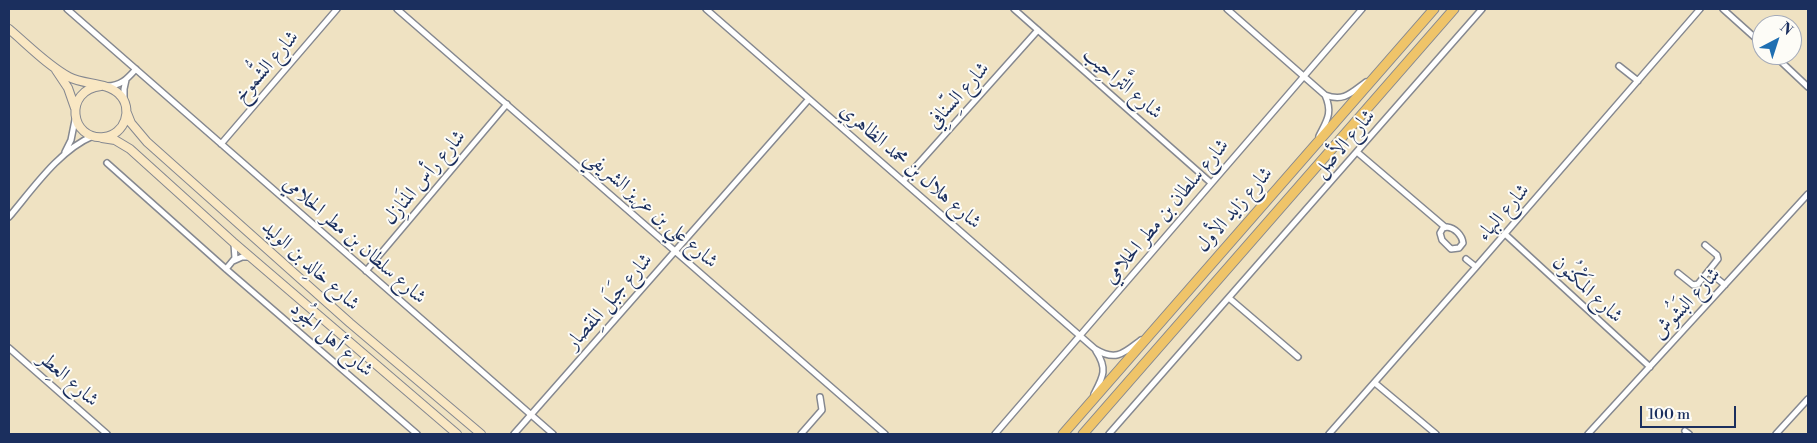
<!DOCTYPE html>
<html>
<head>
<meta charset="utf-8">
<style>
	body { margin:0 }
	#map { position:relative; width:1817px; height:443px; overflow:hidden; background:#efe2c2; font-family:"Libre Bodoni",serif }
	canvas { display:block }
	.frame { position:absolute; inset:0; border:10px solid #1b2f5e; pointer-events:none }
	.north { position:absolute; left:1752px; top:15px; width:50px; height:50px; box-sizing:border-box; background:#fdfcf7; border:1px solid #a3aaba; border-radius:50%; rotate:40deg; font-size:14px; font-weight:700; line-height:20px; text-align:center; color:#1b2f5e }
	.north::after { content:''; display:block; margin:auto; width:18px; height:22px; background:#1f6fb2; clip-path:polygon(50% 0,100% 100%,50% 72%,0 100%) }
	.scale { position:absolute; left:1640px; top:406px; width:96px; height:22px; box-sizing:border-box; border:2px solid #1b2f5e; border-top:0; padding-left:6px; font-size:15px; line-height:18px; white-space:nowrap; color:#1b2f5e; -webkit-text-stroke:4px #fdfcf7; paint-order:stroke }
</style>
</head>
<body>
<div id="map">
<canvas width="1817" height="443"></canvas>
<div class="frame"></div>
<div class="north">N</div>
<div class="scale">100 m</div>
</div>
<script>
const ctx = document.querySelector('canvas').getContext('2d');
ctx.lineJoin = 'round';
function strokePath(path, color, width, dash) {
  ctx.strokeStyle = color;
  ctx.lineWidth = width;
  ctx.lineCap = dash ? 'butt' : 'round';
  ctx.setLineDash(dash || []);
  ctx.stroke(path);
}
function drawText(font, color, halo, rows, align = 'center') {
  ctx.font = font + ' "Libre Bodoni",Amiri,serif';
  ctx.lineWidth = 4;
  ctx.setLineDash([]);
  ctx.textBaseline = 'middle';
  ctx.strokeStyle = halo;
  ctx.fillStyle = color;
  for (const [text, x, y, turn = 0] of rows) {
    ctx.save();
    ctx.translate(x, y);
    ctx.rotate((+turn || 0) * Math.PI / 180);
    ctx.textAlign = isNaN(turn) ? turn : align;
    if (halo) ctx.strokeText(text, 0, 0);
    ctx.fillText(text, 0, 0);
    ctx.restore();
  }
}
const street = new Path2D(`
	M67,9L553,434
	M397,9L885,434
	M706,9L1095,349C1116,362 1124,353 1141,340
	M1014,9L1210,182
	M1227,9L1325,95C1344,102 1351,93 1366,82
	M1723,9L1762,44
	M1774,55L1808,87
	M1619,66L1638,81
	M107,86C121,86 127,79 136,69
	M124,99V89L126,80
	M1319,136C1327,120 1333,113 1325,95
	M221,144L337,9
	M65,152L71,140L75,120
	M1357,152L1445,227
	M107,163L226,269L417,434
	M903,181L1038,30
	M9,217C32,190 59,150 93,136
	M1447,227C1455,228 1462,235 1463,243L1459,248L1451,249L1442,240L1440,233L1443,228Z
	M1505,234L1650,367
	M1466,259L1476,267
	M233,261L242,257H251
	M226,269L235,258L234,244
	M366,271L507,104
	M1709,272L1725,285
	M1678,273L1693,285L1698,284L1718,259L1717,255L1705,245
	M1229,298L1298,357
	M9,348L107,434
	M1375,383L1436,434
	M1094,394C1103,377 1108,369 1096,351
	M1685,431L1689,434
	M514,434L809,99
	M801,434L822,410L820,397
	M995,434L1362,9
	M1109,434L1482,9
	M1329,434L1476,267L1700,9
	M1588,434L1808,194
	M1776,434L1808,399`);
const secondary = new Path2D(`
	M9,29C28,45 47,65 69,77C84,85 107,82 119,94C134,108 125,135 104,137C70,141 63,90 101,86
	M56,70L68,88L75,108
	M127,113L131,123L147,142L350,323L481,434
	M102,138L115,140L130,149L233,242L457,434`);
const primary = new Path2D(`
	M1063,434L1434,9
	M1083,434L1454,9`);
const streetNames = [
	["شارع الشُّموخ",267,67,-49],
	["شارع التَّراحِيب",1122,84,41],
	["شارع السِّنافِي",959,96,-48],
	["شارع الأصل",1345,144,-49],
	["شارع هلال بن محمد الظاهري",910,167,41],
	["شارع رأس المَنازِل",425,178,-50],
	["شارع علي بن عزيز الشريفي",651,210,41],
	["شارع زايد الأول",1235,210,-49],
	["شارع سلطان بن مطر الحلامي",1167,212,-50],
	["شارع البهاء",1504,213,-49],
	["شارع سلطان بن مطر الحلامي",354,241,41],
	["شارع خالِد بن الوليد",310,266,42],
	["شارع المَكْنُون",1587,290,43],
	["شارع جَبَل المِقصار",610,302,-49],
	["شارع البَشُوش",1687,304,-47],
	["شارع أهل الجُود",331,340,41],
	["شارع العِطر",68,380,41]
];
strokePath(street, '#858890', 8);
strokePath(secondary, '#858890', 10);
strokePath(primary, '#858890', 11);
strokePath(street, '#fff', 5);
strokePath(secondary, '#f9e7c3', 8);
strokePath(primary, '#efc469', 9);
drawText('20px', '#1b2f5e', '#fdfcf7', streetNames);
</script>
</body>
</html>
